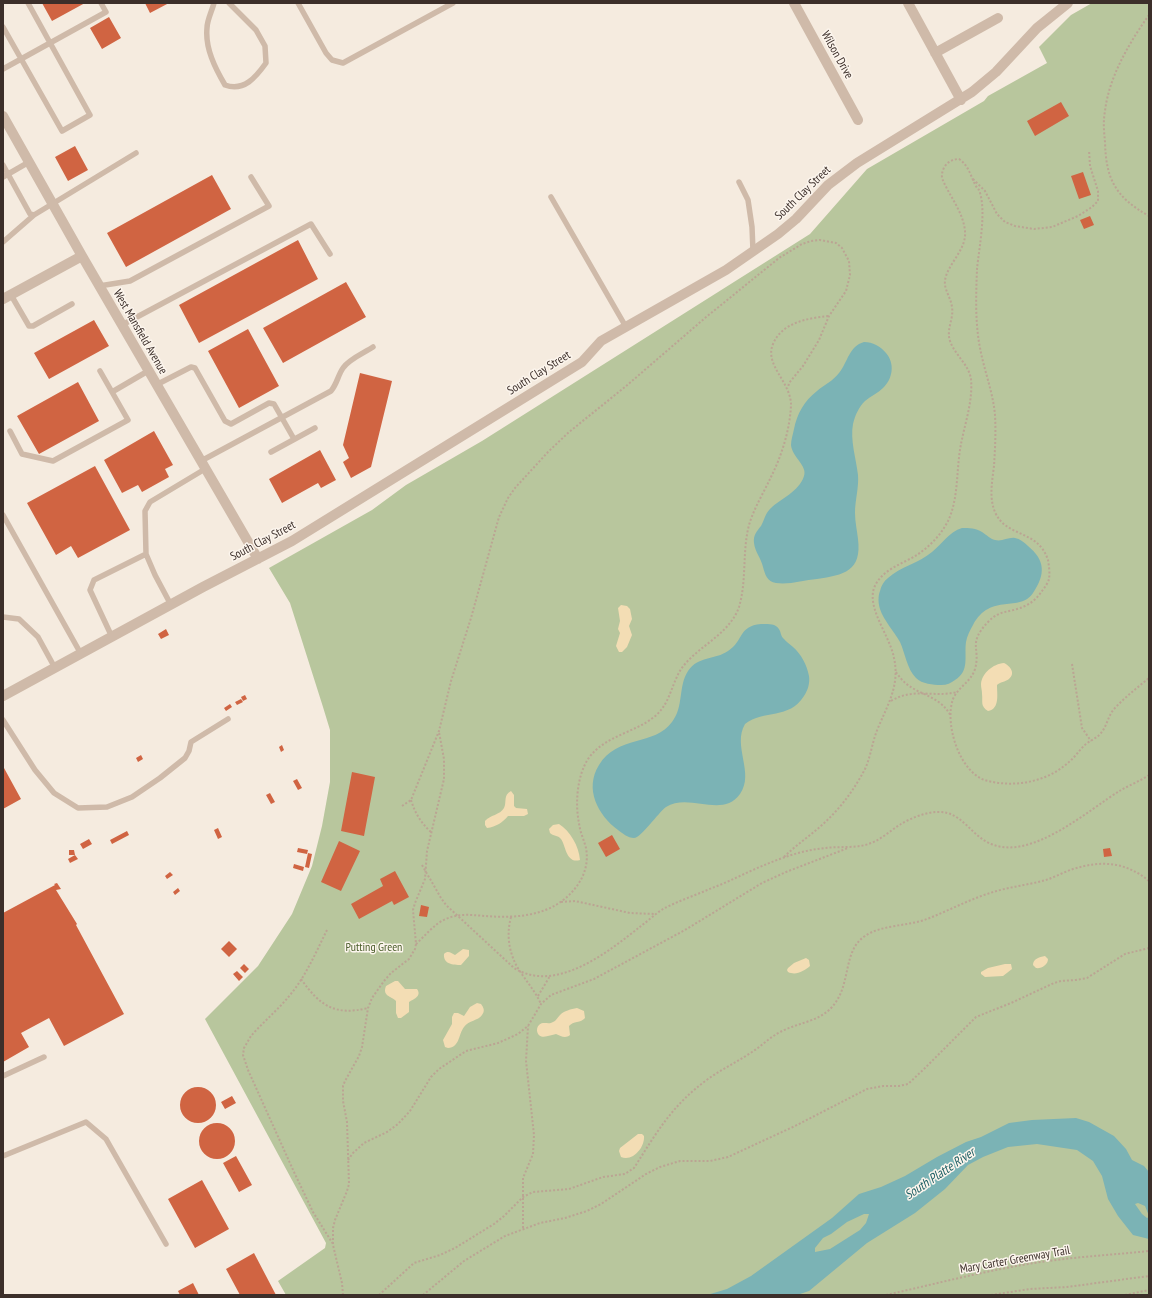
<!DOCTYPE html>
<html>
<head>
<meta charset="utf-8">
<style>
	body { margin:0 }
	#map { position:relative; width:1152px; height:1298px; overflow:hidden; background:#f5ebdf; font-family:"PT Sans Narrow",sans-serif }
	canvas { display:block }
	.frame { position:absolute; inset:0; border:4px solid #3c2f2a; pointer-events:none }
</style>
</head>
<body>
<div id="map">
<canvas width="1152" height="1298"></canvas>
<div class="frame"></div>
</div>
<script>
const ctx = document.querySelector('canvas').getContext('2d');
ctx.lineJoin = 'round';
function fill(path, color) {
  ctx.fillStyle = color;
  ctx.fill(path, 'evenodd');
}
function strokePath(path, color, width, dash) {
  ctx.strokeStyle = color;
  ctx.lineWidth = width;
  ctx.lineCap = dash ? 'butt' : 'round';
  ctx.setLineDash(dash || []);
  ctx.stroke(path);
}
function drawText(font, color, halo, rows, align = 'center') {
  ctx.font = font + ' "PT Sans Narrow",sans-serif';
  ctx.lineWidth = 3;
  ctx.setLineDash([]);
  ctx.textBaseline = 'middle';
  ctx.strokeStyle = halo;
  ctx.fillStyle = color;
  for (const [text, x, y, turn = 0] of rows) {
    ctx.save();
    ctx.translate(x, y);
    ctx.rotate((+turn || 0) * Math.PI / 180);
    ctx.textAlign = isNaN(turn) ? turn : align;
    if (halo) ctx.strokeText(text, 0, 0);
    ctx.fillText(text, 0, 0);
    ctx.restore();
  }
}
const green = new Path2D(`
	M1092,3H1149V1295H286L278,1281L325,1248L326,1243L205,1019L258,966L292,914L312,866L322,826L330,782V730L323,707L290,603L269,568L372,510L406,485L482,441L810,234L867,169L984,101L988,96L1047,63L1039,47L1071,15Z`);
const sand = new Path2D(`
	M621,605L627,606L630,609L632,619L629,626L632,635L627,647L622,652H619L616,646L620,633L618,629L620,621L618,608Z
	M1004,663C1010,666 1016,673 1009,679C1005,682 1000,682 997,685C997,694 1000,709 988,711C980,706 983,702 982,694C982,690 981,688 981,684C982,673 993,664 1004,663Z
	M511,791L514,795V806L516,808L527,809L528,814L524,816H508C503,822 496,827 487,828L485,825V821C490,815 500,815 504,808C507,802 503,795 511,791Z
	M559,824C570,831 579,846 580,860C566,864 566,846 561,839C558,835 553,836 550,833L549,829L553,825Z
	M463,949L469,950V956L461,965C453,965 443,964 444,954C448,950 451,953 455,955Z
	M1045,956L1048,959C1048,965 1041,969 1036,968L1033,965C1033,959 1039,957 1045,956Z
	M806,958L809,960L810,966C804,971 796,976 788,972L787,970L788,968L794,963Z
	M1005,964H1011L1012,969L1003,976L985,977L981,974V972L988,968Z
	M395,981H398L405,989H417C422,996 414,999 409,1002V1012L401,1018H398L396,1013V1001C391,996 382,996 386,986Z
	M477,1003L481,1004C484,1008 485,1011 482,1015C478,1021 469,1020 464,1027C458,1035 460,1047 448,1048L445,1047L443,1040L452,1024V1017L454,1013H458L464,1016L470,1007Z
	M577,1008L584,1011L585,1018C581,1023 573,1021 569,1026L570,1035C565,1039 561,1036 556,1034C550,1035 539,1041 537,1031C537,1029 537,1027 539,1025C543,1021 549,1025 553,1022C556,1021 557,1018 560,1015C564,1011 571,1009 577,1008Z
	M638,1134H642L644,1136C645,1147 633,1162 621,1157L619,1151L620,1148Z`);
const water = new Path2D(`
	M864,342C873,342 880,346 886,353C895,363 893,379 883,388C878,393 871,396 865,401C859,407 855,415 853,424C850,440 856,458 858,475C859,488 855,500 855,513C855,522 857,530 858,539C862,571 844,575 817,579C804,580 789,585 776,583C767,582 765,574 763,567C761,558 755,552 754,543C753,535 757,531 761,526C764,521 765,514 770,509C781,498 799,492 804,476C808,466 792,457 791,445C791,440 793,434 794,429C797,414 804,401 817,391C824,385 833,381 839,373C848,362 849,346 864,342Z
	M962,528C969,528 976,528 982,532C987,535 990,539 995,540C1002,542 1008,537 1015,538C1020,539 1024,542 1028,546C1045,560 1046,574 1033,593C1020,613 991,592 973,625C970,630 967,636 966,642C964,656 970,671 955,680C951,683 947,685 941,685C933,685 922,684 916,678C907,669 905,653 900,642C894,631 884,621 880,609C878,603 878,596 880,591C881,586 884,581 888,578C900,567 919,563 932,552C942,544 949,532 962,528Z
	M761,624C768,624 777,623 780,631C781,634 781,636 784,639C786,642 790,644 793,647C801,654 807,665 809,676C810,683 808,690 804,696C789,720 764,709 745,724C732,746 755,773 740,794C722,819 689,792 666,807C658,813 641,838 634,838C628,838 622,833 618,830C598,815 584,789 599,765C617,735 655,746 672,722C684,707 678,686 688,671C698,656 715,660 728,651C744,641 738,626 761,624Z
	M1076,1118L1089,1122L1114,1136L1126,1149L1132,1160L1144,1166L1149,1172V1216L1145,1206L1138,1203L1135,1204L1142,1214L1147,1218L1149,1217V1239L1133,1235L1118,1216L1108,1199L1102,1176L1093,1161L1077,1150L1037,1144L1008,1147L983,1157L968,1165L945,1189L915,1213L867,1243L809,1291L797,1295H707L727,1289L751,1276L832,1218L859,1194L881,1187L905,1176L937,1157L966,1142L981,1137L1009,1123L1032,1120ZM864,1214H869L866,1223L860,1230L830,1249L815,1252V1248L823,1238L831,1234L847,1222Z`);
const building = new Path2D(`
	M42,3H85L52,21Z
	M145,3H169L150,13Z
	M109,17L121,38L102,49L90,28Z
	M1061,102L1069,116L1035,136L1027,121Z
	M75,146L88,170L68,181L55,157Z
	M1083,172L1091,195L1079,199L1071,176Z
	M212,175L231,209L126,267L107,233Z
	M1090,216L1094,225L1084,229L1080,220Z
	M298,240L318,279L199,343L179,305Z
	M346,282L366,317L283,363L263,328Z
	M94,320L109,346L49,379L34,353Z
	M248,329L279,386L239,408L208,351Z
	M360,373L392,381L371,467L351,478L343,462L349,458L343,445Z
	M78,382L99,421L39,454L17,416Z
	M154,431L173,465L165,469L169,477L142,492L138,485L122,493L104,460Z
	M320,450L336,480L321,488L318,483L282,503L269,479Z
	M95,466L130,530L78,558L71,546L56,555L27,503Z
	M166,629L169,635L161,639L158,634Z
	M245,695L247,699L243,701L241,697Z
	M241,699L243,702L237,705L235,702Z
	M230,704L232,707L226,711L224,708Z
	M282,745L284,750L281,752L279,747Z
	M141,755L143,759L138,762L136,758Z
	M4,768L21,799L3,809V769Z
	M352,772L375,777L364,836L341,831Z
	M297,779L302,788L298,790L293,781Z
	M270,793L275,802L271,804L266,795Z
	M218,828L222,837L218,839L214,830Z
	M127,831L129,835L112,844L110,840Z
	M612,835L620,849L606,857L598,843Z
	M89,839L92,844L83,849L80,844Z
	M339,841L360,851L341,891L321,882Z
	M298,848L308,850L307,854L297,852Z
	M1110,848L1112,856L1104,857L1103,849Z
	M69,850H74L75,855H69Z
	M308,853L312,854L309,868L305,867Z
	M75,855L78,859L70,863L68,859Z
	M294,864L304,867L303,871L293,868Z
	M395,871L409,897L394,905L392,901L359,919L351,904L383,886L380,879Z
	M170,872L173,875L167,879L165,876Z
	M57,883L61,889L56,890L77,924L76,925L124,1014L64,1046L49,1018L21,1033L29,1047L3,1062V913L55,885L54,884Z
	M178,888L180,891L175,895L173,892Z
	M421,905L429,907L427,917L419,916Z
	M229,941L237,949L229,957L221,949Z
	M244,964L249,969L245,973L240,968Z
	M237,971L243,977L239,981L233,974Z
	M180 1105a18 18 0 1 1 36 0a18 18 0 1 1-36 0Z
	M232,1096L236,1103L225,1109L221,1102Z
	M199 1141a18 18 0 1 1 36 0a18 18 0 1 1-36 0Z
	M236,1156L252,1185L239,1192L223,1163Z
	M202,1180L229,1229L195,1248L168,1199Z
	M254,1253L276,1295H240L226,1269Z
	M193,1283L199,1295H180L178,1291Z`);
const path = new Path2D(`
	M1149,15C1129,43 1109,77 1105,111C1103,122 1104,132 1105,142C1106,179 1115,197 1149,216
	M973,179L985,191L997,214L1005,222L1015,226L1034,229L1052,227L1078,216L1092,207L1098,201V191L1090,166L1089,150
	M1072,664L1082,728L1091,741
	M896,672C909,692 924,691 940,703C945,707 948,711 951,716
	M891,701C914,687 933,698 957,692
	M411,800C415,813 421,823 431,832
	M402,806L411,800L439,731L451,681L471,618L499,517L508,498L515,488L548,452L569,432L625,387L705,318L779,258L802,244L811,241L820,240L836,243L842,248L849,261L850,275L846,291L829,316L819,340L803,366L789,383L788,388
	M784,857C796,845 810,836 822,825C840,809 854,790 865,769C871,756 872,742 878,728C888,704 900,685 894,658C890,636 867,609 874,588C881,570 902,564 917,555C930,546 941,535 948,521C959,498 956,469 961,444C965,423 973,401 971,379C969,365 955,355 950,341C946,329 954,319 952,307C951,299 946,292 945,285C943,267 967,252 965,231C963,211 949,196 942,178C941,167 949,159 959,159C968,165 970,174 974,182C975,185 977,188 979,190C987,210 979,248 977,269C976,295 975,322 980,348C984,370 993,392 995,415C996,432 995,450 994,466C992,482 989,498 995,512C1006,538 1038,529 1048,560C1049,566 1050,573 1049,579C1048,583 1045,587 1042,591C1038,597 1032,603 1025,606C1011,613 1000,609 988,622C967,644 981,648 975,669C971,682 958,687 953,699C944,724 960,775 988,781C1017,788 1049,781 1070,761C1076,756 1080,749 1086,744C1091,740 1097,738 1101,733C1107,726 1108,716 1114,709C1125,697 1137,688 1149,678
	M422,865L441,898L446,905L514,968C556,994 608,952 641,926C648,921 655,914 663,909C678,901 696,895 712,888C731,881 749,871 767,864C786,856 805,850 825,848C840,846 857,849 871,843C882,839 891,830 901,824C911,818 926,812 938,812C962,811 971,836 991,844C1032,861 1088,810 1121,790C1130,785 1140,781 1149,775
	M561,902L575,901L630,913L655,914
	M511,917C506,935 509,954 519,970C527,982 535,991 541,1004
	M327,930C316,952 306,976 290,995C278,1010 263,1022 251,1036L244,1048L243,1055L248,1070L294,1172L313,1212L333,1244
	M416,944C425,936 435,923 446,919C459,913 472,915 485,916C511,918 540,917 562,901C579,888 590,870 586,848C584,840 580,832 579,823C575,804 577,776 588,759C604,736 634,733 654,717C672,703 671,680 685,664C701,645 730,633 739,607C747,580 742,552 749,525C754,508 764,492 771,477C782,455 790,429 791,405C791,382 764,365 773,344C782,322 809,318 829,316
	M301,979C320,1006 335,1016 368,1008
	M538,996L550,976
	M348,1160L353,1153L364,1143L387,1132L398,1124L410,1111L431,1077L439,1069L466,1051L498,1043L518,1034L528,1026L541,1004L551,995L594,979L685,930L762,883L786,872L848,848
	M523,1228V1178L533,1154L534,1135L526,1061L528,1026
	M343,1295L342,1283L333,1245V1228L335,1220L347,1191L349,1184L347,1122L343,1101V1086L345,1081L359,1056L362,1047L368,1008L372,998L384,981L391,973L409,959L415,949L416,944L413,910L415,903L425,879L427,851L444,779V759L439,732
	M379,1295L414,1263L440,1255L455,1248L494,1224L504,1216L523,1197L533,1192L569,1189L603,1177L625,1174L634,1168C657,1132 672,1105 708,1079C722,1069 737,1062 752,1052C760,1047 767,1040 775,1035C793,1023 818,1023 832,1007C852,985 842,951 865,936C880,925 909,926 927,919C948,911 968,900 990,893C1008,887 1028,885 1046,880C1055,877 1064,872 1073,869C1102,860 1126,862 1149,881
	M423,1295L464,1261L505,1236L540,1223L565,1218L587,1211L601,1204L646,1174L660,1167L680,1161H710L728,1157L795,1126L867,1089L883,1086H899L908,1084L923,1070L976,1017L1011,1003L1054,983L1061,981L1076,980L1087,978L1125,954L1149,948
	M886,1295C935,1284 984,1271 1034,1263C1072,1257 1111,1255 1149,1251
	M991,1295L1030,1289L1067,1287L1149,1276
	M1125,1295L1149,1290`);
const service = new Path2D(`
	M214,3C212,11 207,20 207,28C205,48 215,68 225,85C244,92 256,77 266,63L265,46L256,30L229,3
	M298,3L326,53L332,60L343,63L453,3
	M3,27L62,131L90,115L28,3
	M3,69L106,12L101,3
	M3,165L30,214L34,215L136,153
	M3,177L29,162
	M739,182L748,200L752,227L753,251
	M551,197L626,327
	M3,242L34,215
	M99,286L130,281L269,206L251,177
	M11,295L29,326H33L72,304
	M122,325L311,224L330,254
	M100,371L112,392
	M156,385L191,367L195,368L225,421L231,424L269,403L274,404L294,439
	M10,431L22,454L53,461L128,420L112,392L148,371
	M271,452L315,428
	M201,461L331,391C337,384 338,375 343,368C349,359 364,353 373,347
	M3,515L81,654
	M171,605L155,575L146,554L145,511L150,502L205,469
	M3,617L19,619L38,637L55,668
	M112,637L90,590L94,580L146,554
	M3,720L35,770L54,793L78,808L107,807L132,797L160,778L185,758L189,751L191,742L228,719
	M3,1076L44,1057
	M3,1156L86,1122L106,1139L166,1244`);
const minor = new Path2D(`
	M794,3L858,120
	M908,3L961,100
	M935,53L998,18
	M3,116L82,256L258,559
	M3,299L82,256
	M3,696L203,587L292,541L582,362L601,341L726,270L778,234L796,219L828,185L857,163L972,92L996,72L1037,28L1068,3`);
const streetNames = [
	["Wilson Drive",837,55,61],
	["South Clay Street",803,193,-44],
	["West Mansfield Avenue",140,332,60],
	["South Clay Street",539,373,-32],
	["South Clay Street",263,541,-28],
	["Mary Carter Greenway Trail",1015,1260,-10]
];
const parkNames = [
	["Putting Green",374,948]
];
const waterNames = [
	["South Platte River",940,1174,-34]
];
fill(green, '#b8c69d');
fill(sand, '#f3ddb4');
fill(water, '#7bb3b5');
fill(building, '#d06442');
strokePath(path, '#bba493', 2, [2, 2]);
strokePath(service, '#cfbaa9', 5.5);
strokePath(minor, '#cfbaa9', 10);
drawText('12px', '#3c2f2a', '#fcf5ed', streetNames);
drawText('12px', '#4a5d2b', '#fcf5ed', parkNames);
drawText('italic 13px', '#1b5d62', '#fcf5ed', waterNames);
</script>
</body>
</html>
